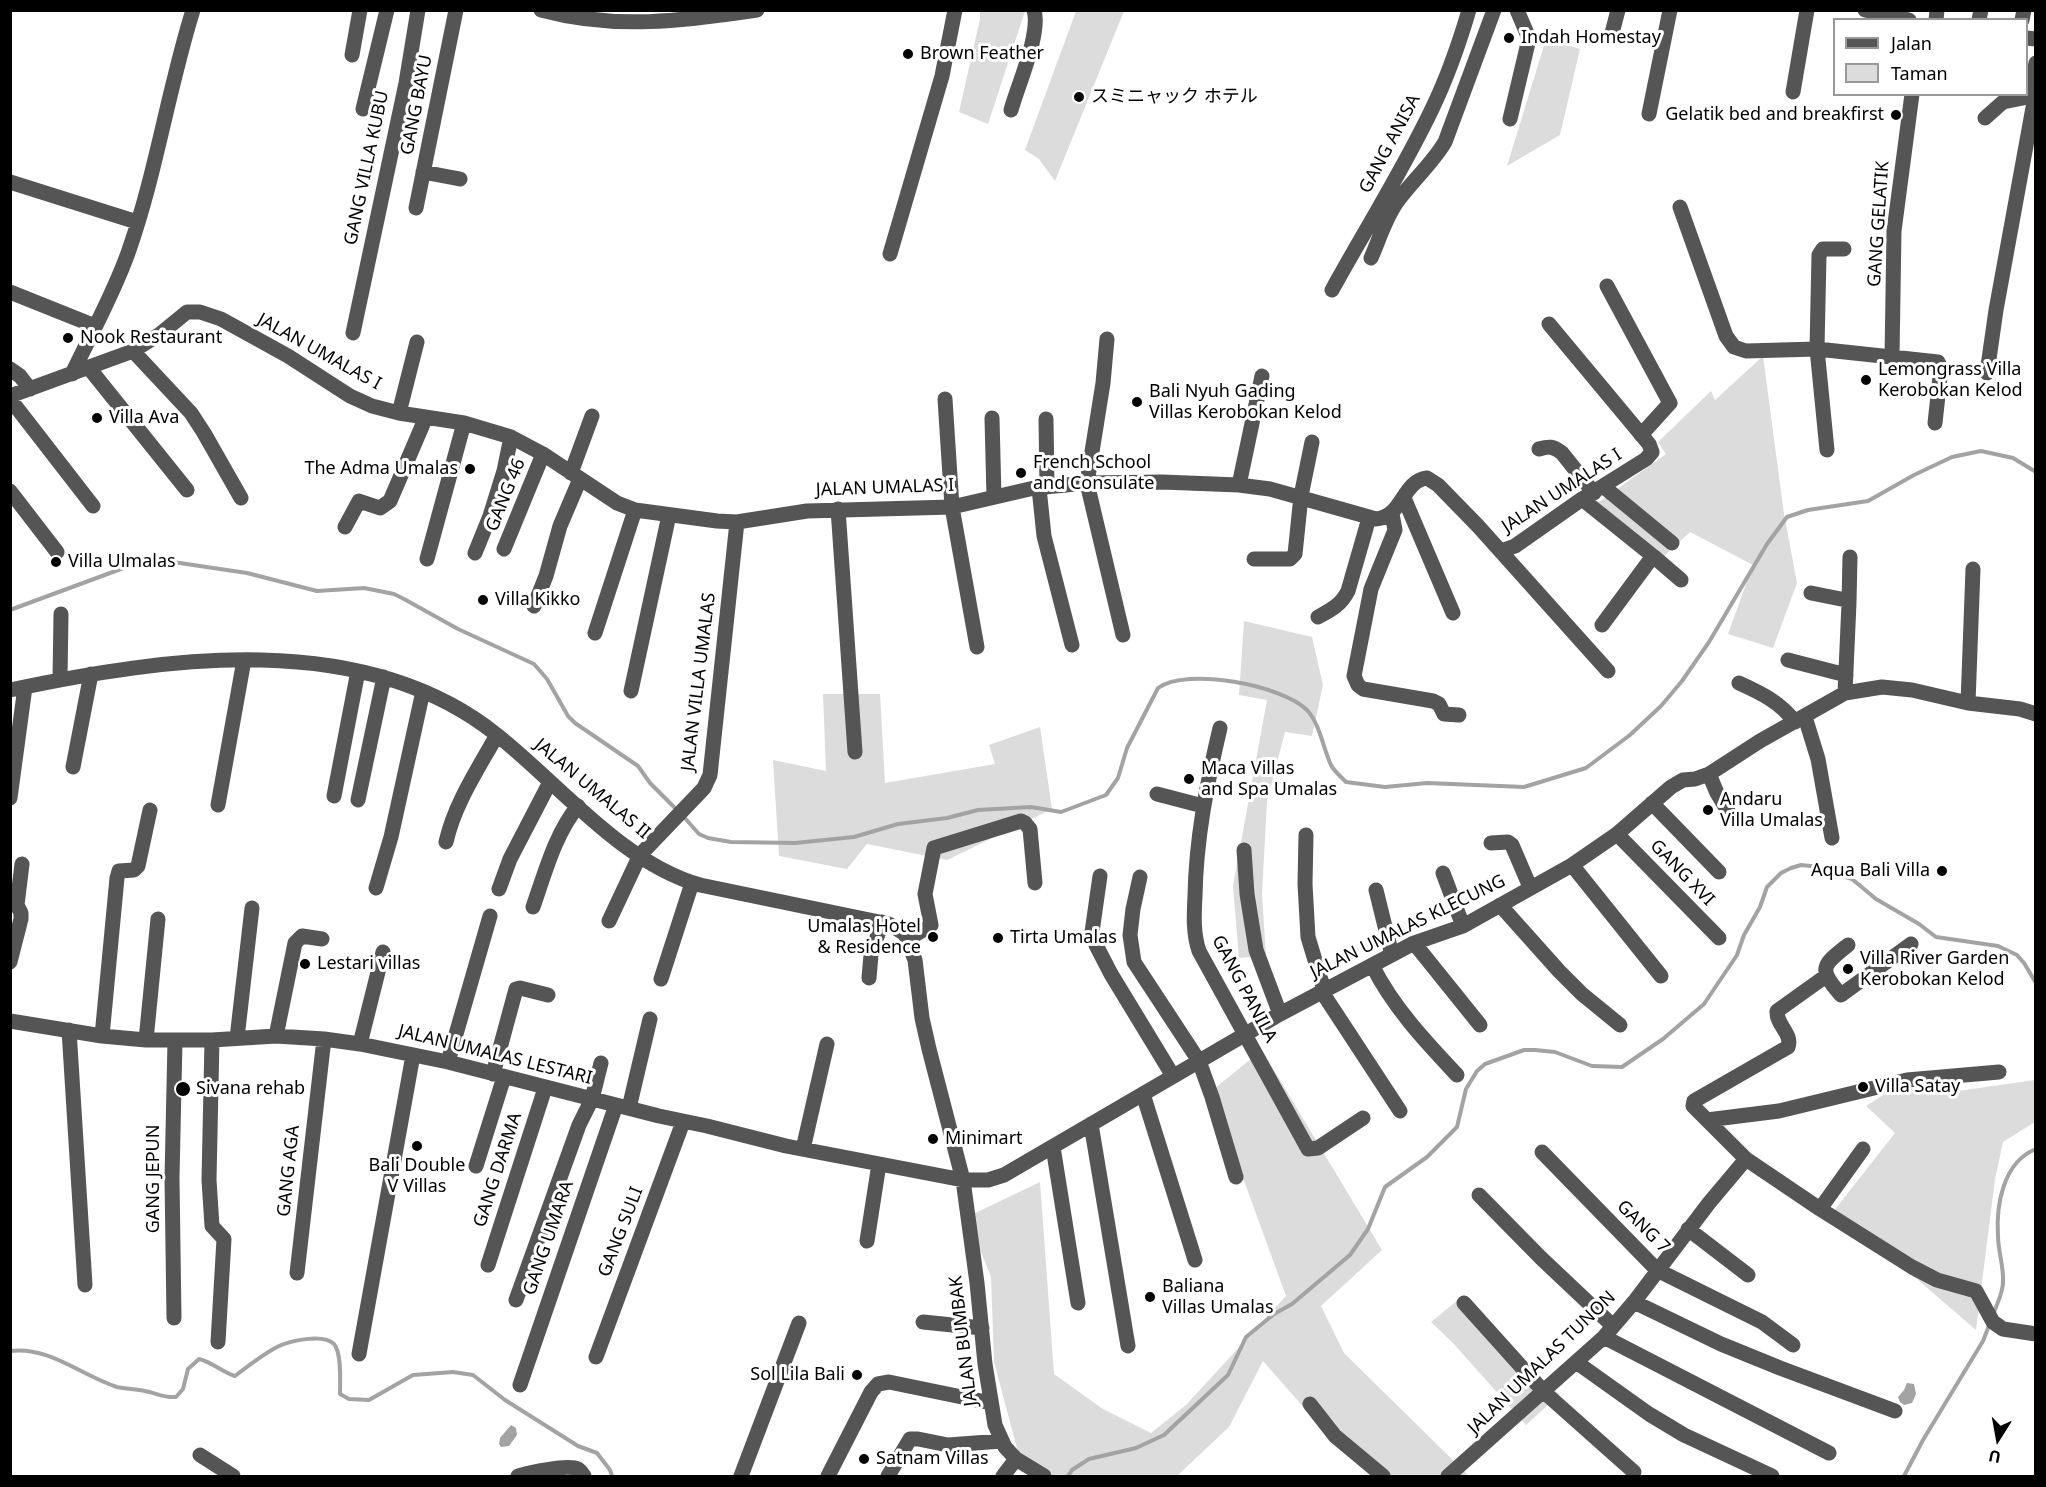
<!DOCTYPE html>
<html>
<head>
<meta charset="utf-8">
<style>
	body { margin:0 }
	#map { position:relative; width:2046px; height:1487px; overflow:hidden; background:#fff; font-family:"Noto Sans",sans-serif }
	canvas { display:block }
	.frame { position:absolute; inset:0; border:12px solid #000; pointer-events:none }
	.legend { position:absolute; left:1833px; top:18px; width:195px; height:78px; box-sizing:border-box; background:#fff; border:2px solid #999; margin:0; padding:8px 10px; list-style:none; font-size:18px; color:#000 }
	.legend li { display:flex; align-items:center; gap:12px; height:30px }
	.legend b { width:30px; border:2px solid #999 }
	.north { position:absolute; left:1968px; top:1409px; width:60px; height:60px; -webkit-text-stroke:4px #fff; paint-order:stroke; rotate:191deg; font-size:16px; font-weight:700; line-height:24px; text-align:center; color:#000 }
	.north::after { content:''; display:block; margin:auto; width:21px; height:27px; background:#000; clip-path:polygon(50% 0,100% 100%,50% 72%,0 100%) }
</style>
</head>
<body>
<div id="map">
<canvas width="2046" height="1487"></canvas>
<div class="frame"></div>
<ul class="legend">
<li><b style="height:8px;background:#555"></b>Jalan</li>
<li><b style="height:16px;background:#dcdcdc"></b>Taman</li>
</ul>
<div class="north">U</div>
</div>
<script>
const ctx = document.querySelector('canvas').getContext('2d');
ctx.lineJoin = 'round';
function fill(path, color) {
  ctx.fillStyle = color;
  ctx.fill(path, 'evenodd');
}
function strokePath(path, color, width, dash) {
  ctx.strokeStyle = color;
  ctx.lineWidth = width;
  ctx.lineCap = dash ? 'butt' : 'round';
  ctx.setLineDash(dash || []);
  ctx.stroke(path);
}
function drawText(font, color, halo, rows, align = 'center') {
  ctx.font = font + ' "Noto Sans","Noto Sans JP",sans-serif';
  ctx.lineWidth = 6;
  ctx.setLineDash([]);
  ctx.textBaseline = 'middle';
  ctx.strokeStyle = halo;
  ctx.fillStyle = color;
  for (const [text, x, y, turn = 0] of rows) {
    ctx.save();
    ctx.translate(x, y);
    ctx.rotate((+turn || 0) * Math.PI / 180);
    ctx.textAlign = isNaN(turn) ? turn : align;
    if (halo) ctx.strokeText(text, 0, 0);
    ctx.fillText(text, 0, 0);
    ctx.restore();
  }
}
const green = new Path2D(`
	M980,11H1025L988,124L959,112L980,19Z
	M1076,11H1124L1055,181L1039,159L1025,150Z
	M1546,39L1580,49L1560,135L1507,166Z
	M1763,356L1784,514L1797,583L1773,648L1728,634L1753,565L1690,532L1662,558L1592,507L1666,454L1658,442L1711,391L1715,400Z
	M1244,621L1312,637L1323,685L1312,736L1285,732L1267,801L1262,894L1266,956L1239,958L1233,886L1267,700L1239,695Z
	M823,694H880L885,783L995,764L989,745L1040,727L1052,809L947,860L867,844L847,869L779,856L773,760L826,771Z
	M1262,1050L1382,1250L1321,1306L1344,1353L1469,1476H1373L1343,1452L1263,1361L1229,1427L1177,1476H1040L1022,1467L994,1362L991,1277L967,1217L1040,1182L1054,1374L1103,1409L1151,1433L1186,1405L1286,1296L1247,1189L1209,1093Z
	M2035,1080V1122L2003,1142L1995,1179L1976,1330L1889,1255L1829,1217L1895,1133L1866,1106L1897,1086L1944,1093Z
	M1464,1295L1550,1388L1560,1394L1526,1425L1453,1343L1431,1322Z`);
const water = new Path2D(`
	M1907,1383L1914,1384L1916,1394L1912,1403L1904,1405L1900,1402L1898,1397L1904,1390Z
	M511,1425L516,1428L517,1435L509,1446L501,1447L499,1444L500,1438Z`);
const stream = new Path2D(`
	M10,610L129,566L173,562L247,573L317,591L364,588L394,594L404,599L458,629L534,664L547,679L568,716L575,723L638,766L650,783L678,811
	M683,816L699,834L708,838L731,842L795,843L854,837L898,824L947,818L978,810L1031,807L1061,812L1106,795L1118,778L1127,748L1158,688C1187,667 1282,685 1307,710C1320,724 1323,748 1331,765C1334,771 1341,777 1346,782L1385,787L1427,783L1524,787L1586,768L1630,735L1661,706L1682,681L1709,642L1767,544L1787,517L1808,510L1868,501L1914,475L1952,457L1981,451L2013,458L2036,472
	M1994,1313C1997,1303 2003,1293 2003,1282C2004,1267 1998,1251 1998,1236C1996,1205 2003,1162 2036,1149
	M10,1351C49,1346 82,1376 117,1387C126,1389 136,1389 145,1391C156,1393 164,1398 176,1397L183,1389L188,1369L199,1359C212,1362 222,1372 235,1376C248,1366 262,1355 277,1347C289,1341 323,1333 334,1344C342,1353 340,1383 340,1394L349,1399L369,1400L413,1375L453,1372L473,1375L505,1400L578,1446L597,1453L610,1470L612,1476
	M1068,1476L1072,1470L1089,1459L1136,1448L1164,1435L1228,1375L1246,1337L1274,1314L1292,1304L1350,1255L1368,1229L1385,1187L1427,1157L1457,1127L1466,1089L1477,1071L1485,1064L1524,1050H1535L1555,1052L1592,1066L1622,1067L1663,1039L1704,1004L1737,955L1744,935L1760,907L1767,887L1781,873L1791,868L1801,865L1811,866L1852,879L1876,899L1919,924L1936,937L1998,946L2017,955L2024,963L2036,983
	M1904,1476L1923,1440L1983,1341L1990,1323`);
const minor = new Path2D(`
	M541,10C615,30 683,21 757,10
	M1865,10L1909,20
	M1936,20L1937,10
	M1979,20L1981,10
	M2022,20L2024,10
	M1611,37L1618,10
	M2026,38L2036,39
	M352,55L360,10
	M1793,92L1807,10
	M363,109L387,10
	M1011,110C1018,85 1041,33 1034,10
	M1649,114L1670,10
	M1985,118L2003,102L2028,97
	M1510,119L1528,43V36L1517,10
	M423,172L460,179
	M10,182L137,222
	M1680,207L1726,336L1734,347L1746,351L1817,349L1938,362L1941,368L1935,423
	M416,208L456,10
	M890,254L942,76L955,10
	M1371,258C1379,240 1385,219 1397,202C1412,181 1432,164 1445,142L1494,10
	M1607,286L1670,403L1641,435
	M1332,290C1365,230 1402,172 1432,109C1447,78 1459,44 1469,10
	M10,292L95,326
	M353,333L406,83L418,10
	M1107,339L1103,383L1087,483L1123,635
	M133,351L191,413L204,433L241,498
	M1892,356L1894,231L1912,94
	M89,368L187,490
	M10,369L20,376L30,389
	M1987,373L1996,310L2034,102L2031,98L2028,97L2036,63
	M72,374C91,334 113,295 128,253C156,174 168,90 193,10
	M10,396L133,351L160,334L187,312H200L221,319L288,356L350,396L372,406L399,413L464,423L511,437L543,454L617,503L635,510L717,521L737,522L807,511L952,507L1034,488L1087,483L1162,482L1239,485L1270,489L1376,519C1403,517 1402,481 1427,478L1438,485L1478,526L1608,671
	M10,399L93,506
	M945,399L952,507L977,647
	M399,413L417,342
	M992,418L994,497
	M1046,419L1047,487
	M1539,449C1549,446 1553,446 1562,453L1594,493
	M1827,450L1817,349L1819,255L1823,249H1844
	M571,473L592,416
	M1239,485L1262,376
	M1604,487L1672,543
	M1039,488L1044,536L1072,645
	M10,491L57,552
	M1404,498L1453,613
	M1582,499L1653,556L1681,580
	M838,509L855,752
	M1392,514L1395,530L1371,589L1354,676L1358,685L1363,689L1433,701L1439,704L1444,714L1459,715
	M345,527L359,501L380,508L390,501L426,417
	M504,549L543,454
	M1501,551L1515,546L1582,499L1646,459L1652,452L1649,444L1549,324
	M475,553L490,516L504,471L511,437
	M427,559L464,423
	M1254,559H1290L1295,554L1301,496L1312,442
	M1811,593L1846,600L1849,603L1845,693
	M1849,602L1850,557
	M534,606L546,576L560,526L580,479
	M1318,617C1331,610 1341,605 1348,591L1369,518
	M1602,625L1653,556
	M595,633L635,510
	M1788,660L1846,675
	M60,679L61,614
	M1739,683C1761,693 1780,702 1795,722
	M10,690C165,657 364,628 497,735C559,784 622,863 700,885L889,924L905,934L915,960L922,1018L929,1049L963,1180L977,1283L985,1364L995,1425L1005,1447L1016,1459L1044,1476
	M631,691L669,515
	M1968,703L1973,569
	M1805,717L1818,759L1832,838
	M1220,728C1207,783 1196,839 1195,896C1194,915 1193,933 1199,951L1308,1149L1318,1148L1363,1118
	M73,767L91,674
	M1709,774L1717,793L1729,813
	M1157,794L1203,806
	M334,796L358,671
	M10,798L25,687
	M358,800L384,677
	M1652,803L1719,872
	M218,805L244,660
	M1617,834L1719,938
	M1306,835L1305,884L1308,937L1324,990
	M446,842C455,803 478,769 497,735
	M1491,843L1508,842L1512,845L1530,887
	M1244,850L1247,894L1256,950L1280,1014
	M1572,865L1661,976
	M1443,873L1463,926
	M1100,876L1092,932L1096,945L1111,974L1173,1076
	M1140,877L1133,909L1130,935L1134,962L1199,1061L1212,1097L1236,1177
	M376,888L391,837L423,691
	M499,889L510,859L550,782
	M1376,890L1392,955
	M1500,905L1559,971L1582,994L1620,1025
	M533,907C545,873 555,834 578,806
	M609,921L640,855L704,788L710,775L737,522
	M908,939L931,925L925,894L934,848L1021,821L1025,823L1030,829L1035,883
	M1414,943L1480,1025
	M1848,945C1823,965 1817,968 1841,995L1911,944
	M10,962L21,919V913L17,905L22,864
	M1372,965C1393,1007 1425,1041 1457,1075
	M1826,976L1777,1011C1776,1025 1793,1034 1788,1047L1694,1101L1693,1106L1746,1159L1820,1209L1912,1267L1937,1280L1976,1291L1993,1322L2003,1329L2036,1334
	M869,978L871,955L882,922
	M661,979L692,883
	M1322,992L1400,1111
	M10,1021L102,1036L146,1040H212L276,1036L324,1039L360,1044L448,1062L659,1116L707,1126L786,1146L963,1180H988L1004,1175L1280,1014L1414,943L1463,926L1572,865L1617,834L1671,787L1683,780L1695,779L1709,774L1760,741L1845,693L1882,687L1912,690L1968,703L2020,709L2036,714
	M69,1030L85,1285
	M102,1036L117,878L119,871L134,870L138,866L150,810
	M276,1036L295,943L302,936L322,939
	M237,1038L252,908
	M146,1040L158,919
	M212,1040L209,1180L212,1226L224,1239L218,1342
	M360,1044L383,952
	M448,1062L490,916
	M493,1074L516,989L520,988L548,995
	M1143,1094L1195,1260
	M629,1108L650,1019
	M1707,1120L1779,1111L1907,1080L1999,1072
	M1091,1124L1128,1346
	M1053,1147L1078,1303
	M803,1149L827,1044
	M1542,1152L1657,1270L1762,1322L1793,1345
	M476,1166L504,1077
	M1479,1195L1541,1258L1613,1326
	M1820,1209L1863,1149
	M1688,1229L1748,1275
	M867,1241L879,1164
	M488,1265L545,1088
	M297,1273L324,1039
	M516,1300L579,1125L592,1099L601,1063
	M1634,1302L1721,1344L1780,1368L1895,1411
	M1464,1303L1544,1392L1634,1472
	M174,1318L172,1178L175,1041
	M923,1322L982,1328
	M1604,1337L1829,1453
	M359,1354L413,1055
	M596,1357L683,1122
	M1576,1362L1649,1414L1684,1435L1772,1476
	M520,1385L616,1105
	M1310,1404L1335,1436L1383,1476
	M200,1455L233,1476
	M518,1476C530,1473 567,1464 578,1469C581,1471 582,1473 584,1476
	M741,1476L799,1323
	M828,1476L871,1392L878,1384L889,1382L991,1403
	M888,1476L910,1439H918L948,1445L1002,1441
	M1003,1476L1016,1459
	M1448,1476L1604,1337L1634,1302L1709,1203L1746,1159`);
const markers = [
	[1509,38,6,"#000"],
	[908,54,6,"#000"],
	[1079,97,6,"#000"],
	[1896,115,6,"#000"],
	[68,338,6,"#000"],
	[1866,380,6,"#000"],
	[1137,402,6,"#000"],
	[97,418,6,"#000"],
	[470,469,6,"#000"],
	[1021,473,6,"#000"],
	[56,562,6,"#000"],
	[483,600,6,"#000"],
	[1189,779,6,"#000"],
	[1708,810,6,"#000"],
	[1942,871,6,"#000"],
	[933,937,6,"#000"],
	[998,938,6,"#000"],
	[305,964,6,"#000"],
	[1848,969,6,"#000"],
	[1863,1087,6,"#000"],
	[183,1089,8,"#000"],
	[933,1139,6,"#000"],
	[417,1146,6,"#000"],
	[1150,1297,6,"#000"],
	[857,1375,6,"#000"],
	[864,1459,6,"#000"]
];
const poiNames = [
	["Indah Homestay",1521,38],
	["Brown Feather",920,54],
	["スミニャック ホテル",1091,97],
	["Gelatik bed and breakfirst",1884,115,"right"],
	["Nook Restaurant",80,338],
	["Lemongrass Villa",1878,370],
	["Kerobokan Kelod",1878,391],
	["Bali Nyuh Gading",1149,392],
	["Villas Kerobokan Kelod",1149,413],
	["Villa Ava",109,418],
	["French School",1033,463],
	["and Consulate",1033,484],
	["The Adma Umalas",458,469,"right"],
	["Villa Ulmalas",68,562],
	["Villa Kikko",495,600],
	["Maca Villas",1201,769],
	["and Spa Umalas",1201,790],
	["Andaru",1720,800],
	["Villa Umalas",1720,821],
	["Aqua Bali Villa",1930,871,"right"],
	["Umalas Hotel",921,927,"right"],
	["& Residence",921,948,"right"],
	["Tirta Umalas",1010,938],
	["Villa River Garden",1860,959],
	["Kerobokan Kelod",1860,980],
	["Lestari villas",317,964],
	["Villa Satay",1875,1087],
	["Sivana rehab",196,1089],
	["Minimart",945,1139],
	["Bali Double",417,1166,"center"],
	["V Villas",417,1187,"center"],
	["Baliana",1162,1287],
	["Villas Umalas",1162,1308],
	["Sol Lila Bali",845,1375,"right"],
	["Satnam Villas",876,1459]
];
const streetNames = [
	["GANG BAYU",417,105,-79],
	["GANG ANISA",1390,144,-62],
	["GANG VILLA KUBU",367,168,-78],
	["GANG GELATIK",1879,224,-86],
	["JALAN UMALAS I",319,352,29],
	["JALAN UMALAS I",885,488,-2],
	["JALAN UMALAS I",1562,491,-33],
	["GANG 46",506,495,-68],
	["JALAN VILLA UMALAS",699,682,-83],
	["JALAN UMALAS II",592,789,40],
	["GANG XVI",1682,873,46],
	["JALAN UMALAS KLECUNG",1408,927,-26],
	["GANG PANILA",1244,989,62],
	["JALAN UMALAS LESTARI",495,1055,14],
	["GANG DARMA",498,1170,-72],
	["GANG AGA",289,1171,-84],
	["GANG JEPUN",154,1179,-90],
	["GANG 7",1643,1227,45],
	["GANG SULI",621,1232,-69],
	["GANG UMARA",549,1238,-71],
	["JALAN BUMBAK",964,1341,-97],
	["JALAN UMALAS TUNON",1542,1363,-44]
];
fill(green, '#dcdcdc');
fill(water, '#a3a3a3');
strokePath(stream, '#a3a3a3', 4);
strokePath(minor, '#555', 15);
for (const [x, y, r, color] of markers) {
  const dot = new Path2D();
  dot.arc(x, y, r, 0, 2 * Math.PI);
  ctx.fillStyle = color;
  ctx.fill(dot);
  strokePath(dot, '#fff', 2);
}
drawText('18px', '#000', '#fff', poiNames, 'left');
drawText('18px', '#000', '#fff', streetNames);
</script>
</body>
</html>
